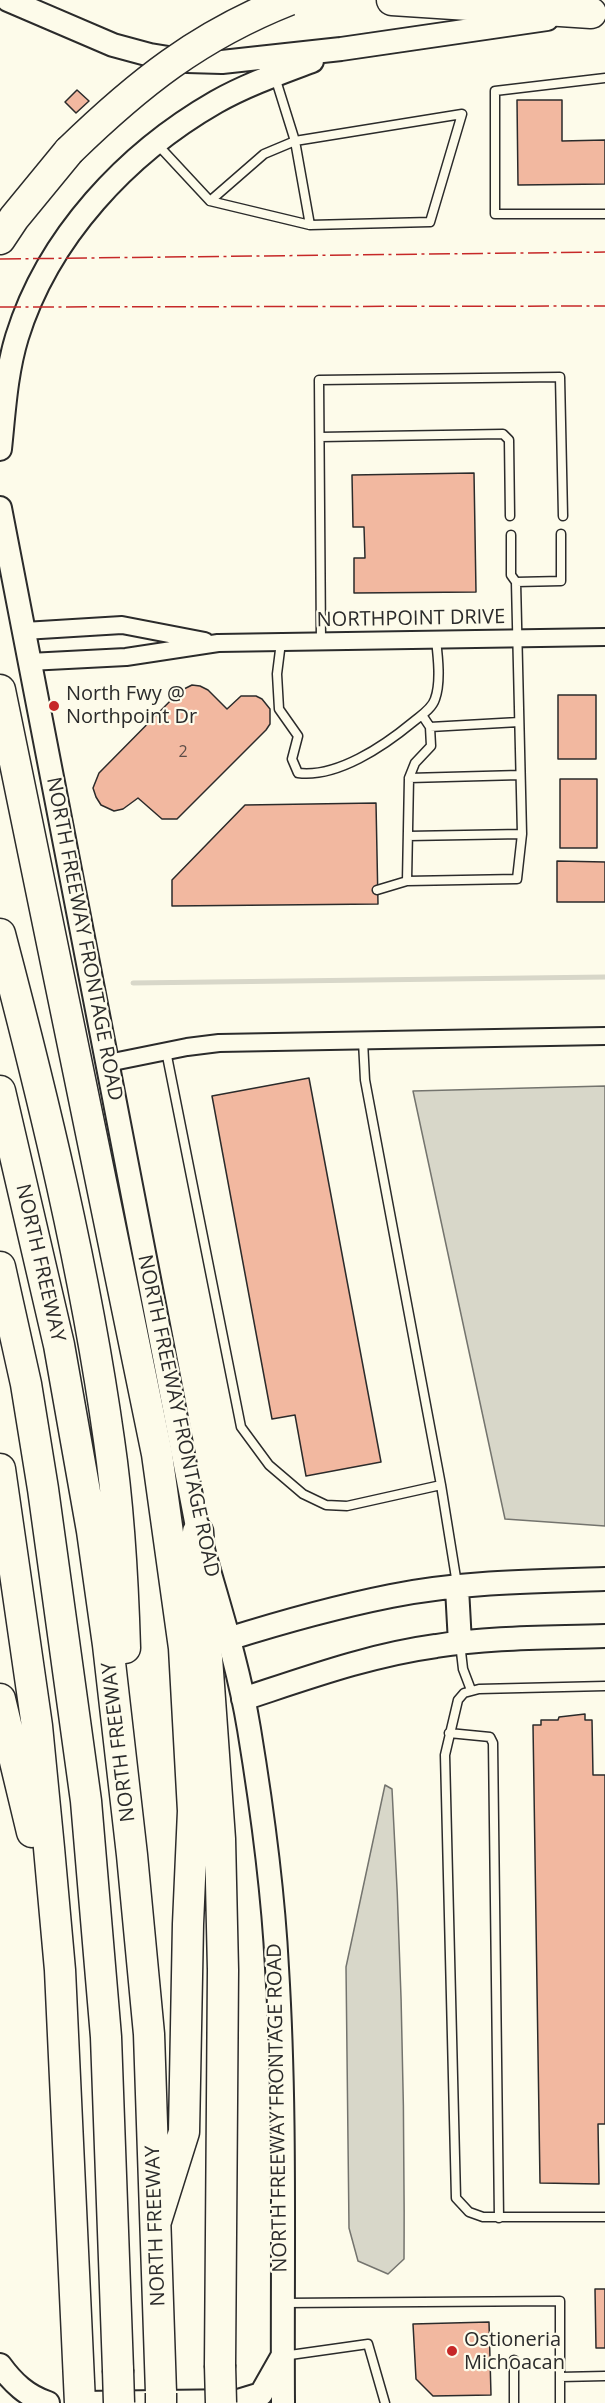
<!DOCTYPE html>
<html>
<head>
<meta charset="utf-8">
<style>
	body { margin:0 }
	canvas { display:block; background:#fdfbea }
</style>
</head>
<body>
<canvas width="605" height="2403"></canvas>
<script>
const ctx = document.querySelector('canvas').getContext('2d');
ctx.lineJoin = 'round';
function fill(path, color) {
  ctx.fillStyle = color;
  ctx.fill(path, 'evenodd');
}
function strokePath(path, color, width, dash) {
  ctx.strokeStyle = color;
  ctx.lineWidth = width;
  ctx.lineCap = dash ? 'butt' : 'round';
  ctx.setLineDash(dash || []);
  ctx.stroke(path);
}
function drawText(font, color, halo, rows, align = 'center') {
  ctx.font = font + ' "Open Sans",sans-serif';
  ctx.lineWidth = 4.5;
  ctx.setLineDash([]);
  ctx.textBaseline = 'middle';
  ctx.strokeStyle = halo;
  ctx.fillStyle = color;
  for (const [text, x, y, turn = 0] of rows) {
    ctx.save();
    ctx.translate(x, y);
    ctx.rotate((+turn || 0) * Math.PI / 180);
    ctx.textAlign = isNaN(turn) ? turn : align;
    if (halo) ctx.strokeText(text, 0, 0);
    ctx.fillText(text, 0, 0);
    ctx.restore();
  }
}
const water = new Path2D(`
	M605,1086V1526L505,1519L413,1091Z
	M385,1785L392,1789C401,1945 405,2102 404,2259L388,2274L358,2261L349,2228L346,1967Z`);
const stream = new Path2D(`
	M133,983L605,977`);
const building = new Path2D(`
	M77,90L89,101L76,113L65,102Z
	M517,100H562V141L605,140V184L518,185Z
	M474,473L476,592L354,593V558H365L364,527H353L352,475Z
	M192,685L200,686L208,690L227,709L241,696H256L262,699L270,709V724L266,730L177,819H162L138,798L123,809L114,811L101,805L96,797L93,788L99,773L180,691Z
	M558,695H596V759H558Z
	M560,779H597V848H560Z
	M376,803L378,904L172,906V880L245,805Z
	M557,861L605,862V902H557Z
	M309,1078L381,1462L306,1476L295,1415L272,1419L212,1096Z
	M585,1714V1720H592L593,1775H605V2124H598L599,2184L540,2183L533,1725H541V1720H558L559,1717Z
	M595,2289H605V2348H596Z
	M489,2322L491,2395L433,2396L416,2379L413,2324Z`);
const lane = new Path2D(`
	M275,77L295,141L310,225
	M605,78L495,91V214H605
	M157,144L210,201L310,225L430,222L462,114L295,141L264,154L210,201
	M320,437L503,434L509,440L510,516
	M511,535V575L516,582
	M281,642L277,674L279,709L298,736L292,759L298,773C337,778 384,746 413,722C420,716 432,709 435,699C441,683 438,657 436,640
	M321,642L319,380L560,377L563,516
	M430,727L519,722
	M409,778L415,763L431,746L430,727L422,715
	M408,836L522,834
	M407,881L409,778L520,775
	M377,890L407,881L517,879L522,834L516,582L561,581V534
	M363,1041L365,1080L441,1485L457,1584
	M166,1051L241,1427L269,1465L303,1494L326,1505L347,1506L441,1485
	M460,1643L463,1669L471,1690
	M605,1686L479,1689L464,1693L458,1700L445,1755L456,2198L469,2212L483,2217H605
	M449,1733L490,1737L493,1743L499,2218
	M284,2303L560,2301V2403
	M283,2356L368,2344L385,2403
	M514,2360V2403
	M560,2377L605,2376`);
const street = new Path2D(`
	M24,631L122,625L205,641
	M29,662L126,657L218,643L605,637
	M108,1063L187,1047L219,1043L605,1036`);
const secondary = new Path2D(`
	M8,0L113,45L150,55L187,61L222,62L341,49L547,19
	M0,449C4,411 6,373 17,337C48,237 127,153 216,102C246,85 280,73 312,61
	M0,508L198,1532C216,1597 238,1662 249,1729C262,1808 273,1888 277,1968C286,2112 282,2258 283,2403
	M457,1588L460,1643
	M228,1639C282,1622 336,1607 391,1596C461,1582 534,1581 605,1579
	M243,1699C307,1678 370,1655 436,1646C492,1637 549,1638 605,1636
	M0,2365C13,2383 27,2396 48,2403
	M81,2403L238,2401L261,2394L282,2357`);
const highway = new Path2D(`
	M392,0L591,13
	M0,239L14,218L69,151
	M0,690L157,1454L184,1648L193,1811L188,1924L184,2132L156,2221
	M0,934C44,1101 85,1269 109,1440C119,1508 123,1579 125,1648
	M0,1091L59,1345L92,1531L108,1645L132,1855L149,2034L161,2393
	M0,1267L26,1384L43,1489L86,1801L106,2037L118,2370
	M0,1469L37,1726L49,1848L60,1970L80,2403
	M198,1532L220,1839L223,1970L220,2365
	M0,1699L32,1832`);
const highwayBridge = new Path2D(`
	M69,151C138,84 198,36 289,0
	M220,2365L221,2403
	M118,2370L119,2403
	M161,2393V2403`);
const power = new Path2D(`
	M0,259L605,252
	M0,307L605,306`);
const markers = [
	[54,706,6,"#c62828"],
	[452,2351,6,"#c62828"]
];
const numberNames = [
	["2",183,752]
];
const streetNames = [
	["NORTHPOINT DRIVE",411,619,-1],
	["NORTH FREEWAY FRONTAGE ROAD",84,939,79],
	["NORTH FREEWAY",40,1263,77],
	["NORTH FREEWAY FRONTAGE ROAD",178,1416,78],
	["NORTH FREEWAY",119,1742,-97],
	["NORTH FREEWAY FRONTAGE ROAD",278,2108,-91],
	["NORTH FREEWAY",156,2226,-92]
];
const poiNames = [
	["North Fwy @",66,694],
	["Northpoint Dr",66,717],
	["Ostioneria",464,2340],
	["Michoacan",464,2363]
];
fill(water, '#d8d7c9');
strokePath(water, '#74746e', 1.5);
strokePath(stream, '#d8d7c9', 5);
fill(building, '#f2b8a0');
strokePath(building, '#2b2b2b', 1.5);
strokePath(lane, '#2b2b2b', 11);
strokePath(street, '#2b2b2b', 20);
strokePath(secondary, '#2b2b2b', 26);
strokePath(highway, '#2b2b2b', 33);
strokePath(lane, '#fdfbea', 8);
strokePath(street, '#fdfbea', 16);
strokePath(secondary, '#fdfbea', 22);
strokePath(highway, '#fdfbea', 30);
strokePath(highwayBridge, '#2b2b2b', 33, []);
strokePath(highwayBridge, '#fdfbea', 30);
strokePath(power, '#c62828', 1.5, [21, 4.5, 3, 4.5]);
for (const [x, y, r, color] of markers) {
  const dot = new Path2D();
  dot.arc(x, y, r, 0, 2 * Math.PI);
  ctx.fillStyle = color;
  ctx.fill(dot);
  strokePath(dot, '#fdfbea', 2);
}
drawText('16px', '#5d4e48', null, numberNames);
drawText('20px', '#2b2b2b', '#fdfbea', streetNames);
drawText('20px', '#2b2b2b', '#fdfbea', poiNames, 'left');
</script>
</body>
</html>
